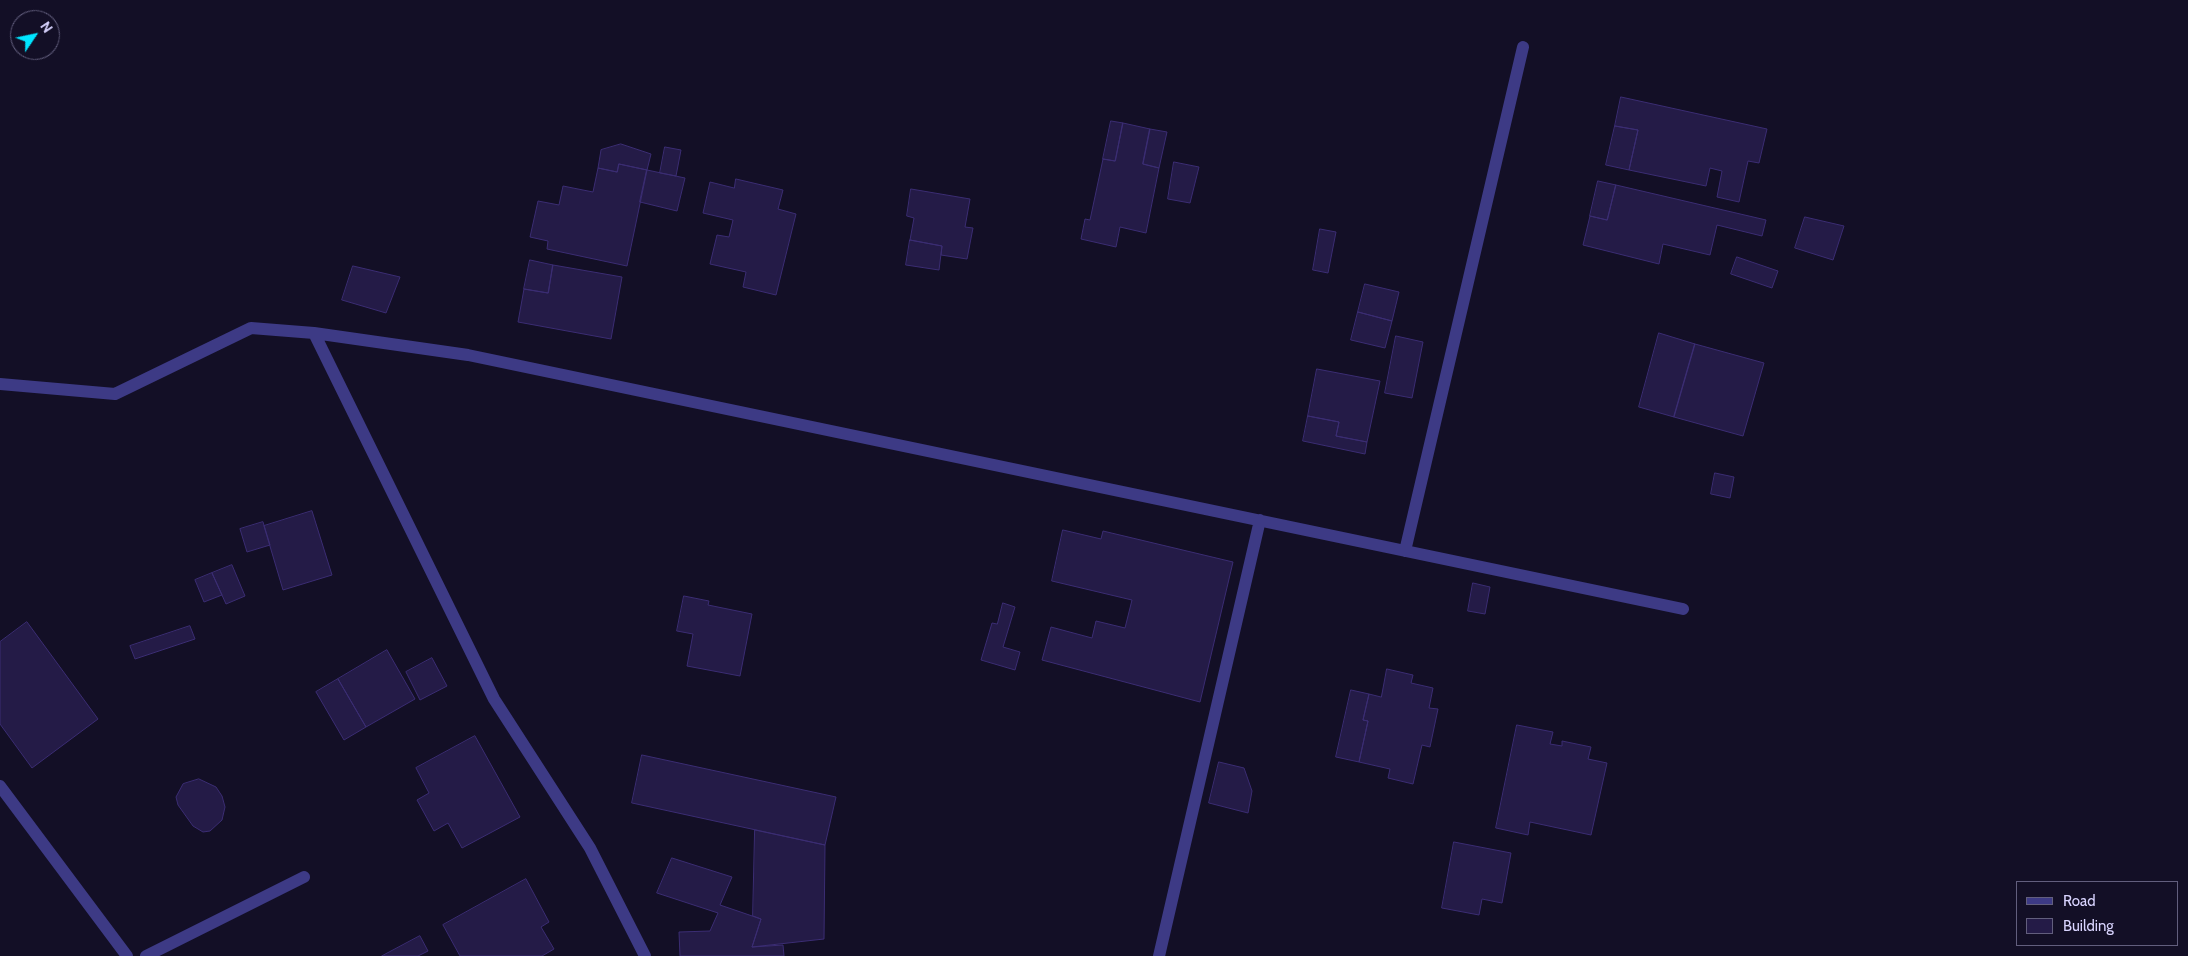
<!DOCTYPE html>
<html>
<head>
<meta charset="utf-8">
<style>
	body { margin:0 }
	#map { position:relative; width:2188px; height:956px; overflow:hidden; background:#130f26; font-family:Cabin,sans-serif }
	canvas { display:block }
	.legend { position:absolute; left:2016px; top:881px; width:162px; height:65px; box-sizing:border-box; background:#130f26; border:1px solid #625e7d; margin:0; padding:6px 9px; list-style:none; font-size:15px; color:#d9d4ff }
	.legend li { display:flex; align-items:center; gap:10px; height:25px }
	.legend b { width:25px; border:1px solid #625e7d }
	.north { position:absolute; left:10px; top:10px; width:50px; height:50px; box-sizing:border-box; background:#130f26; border:1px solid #625e7d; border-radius:50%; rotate:56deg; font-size:14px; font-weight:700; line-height:20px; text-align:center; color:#d9d4ff }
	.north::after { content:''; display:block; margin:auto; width:18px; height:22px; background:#00e5ff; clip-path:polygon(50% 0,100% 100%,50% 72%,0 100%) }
</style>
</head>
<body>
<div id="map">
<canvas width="2188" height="956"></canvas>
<ul class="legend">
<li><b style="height:6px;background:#3d3a85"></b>Road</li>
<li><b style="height:14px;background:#241b47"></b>Building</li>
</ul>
<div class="north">N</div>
</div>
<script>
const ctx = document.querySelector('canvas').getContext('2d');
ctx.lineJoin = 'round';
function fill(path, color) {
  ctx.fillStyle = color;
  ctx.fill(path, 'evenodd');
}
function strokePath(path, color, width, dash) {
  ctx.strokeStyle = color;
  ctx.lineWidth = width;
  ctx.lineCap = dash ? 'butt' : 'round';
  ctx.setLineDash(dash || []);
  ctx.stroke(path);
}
const building = new Path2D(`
	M1621,97L1767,129L1759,163L1748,161L1739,202L1717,197L1722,171L1710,168L1706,186L1629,170L1638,130L1615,126Z
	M1111,121L1123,123L1115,161L1103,159Z
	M1123,123L1150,129L1143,164L1159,168L1146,233L1120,227L1116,247L1081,239L1085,219L1090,220L1103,159L1115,161Z
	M1615,126L1638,130L1629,170L1606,165Z
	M1150,129L1167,132L1159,168L1143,164Z
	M621,144L651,154L647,170L619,164L617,172L598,168L601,150Z
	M665,147L681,150L676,176L660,173Z
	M1174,162L1199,167L1190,203L1168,199Z
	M619,164L647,170L627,266L547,249L548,241L530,237L538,201L559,205L563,186L593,192L598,168L617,172Z
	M647,170L685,178L677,211L640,202Z
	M736,179L783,190L778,209L796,214L776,295L743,287L746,272L710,264L717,235L729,237L733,220L703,213L710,182L734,188Z
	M1598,181L1616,185L1607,220L1590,216Z
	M1616,185L1766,220L1762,236L1717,225L1710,255L1663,244L1659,264L1583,245L1590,216L1607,220Z
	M911,189L970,199L965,227L973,228L967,259L941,255L942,246L910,240L914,218L907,216Z
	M1805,217L1844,226L1833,260L1795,248Z
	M1320,229L1336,232L1328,273L1313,270Z
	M910,240L942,246L939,270L906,265Z
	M1737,257L1778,271L1772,288L1731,274Z
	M530,260L553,265L548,293L524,289Z
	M553,265L622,277L611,339L518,322L524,289L548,293Z
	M353,266L400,277L386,313L342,300Z
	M1365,284L1399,292L1392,321L1358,312Z
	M1358,312L1392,321L1385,348L1351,340Z
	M1659,333L1695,344L1674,417L1639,407Z
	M1396,336L1423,342L1412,398L1385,393Z
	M1695,344L1764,363L1743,436L1674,417Z
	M1317,369L1380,381L1367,442L1336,436L1339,422L1308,416Z
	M1308,416L1339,422L1336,436L1367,442L1365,454L1303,441Z
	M1715,473L1734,477L1730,498L1711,494Z
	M312,511L332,575L283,590L264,526Z
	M263,522L270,545L247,552L240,529Z
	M1063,530L1101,539L1103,531L1233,562L1200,702L1042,660L1051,627L1092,638L1096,621L1125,628L1132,600L1052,581Z
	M232,565L245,596L226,604L212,573Z
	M212,573L222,595L204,602L195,580Z
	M1473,583L1490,587L1485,614L1468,611Z
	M684,596L709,601L708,605L752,614L740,676L687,666L693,634L677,631Z
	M1003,603L1015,607L1003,647L1020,652L1015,670L981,660L992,623L997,624Z
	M27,622L98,719L32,768L0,724V642Z
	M190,626L195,639L135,659L130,646Z
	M387,650L415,699L366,727L338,679Z
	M432,658L447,686L420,700L406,672Z
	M1387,669L1413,675L1411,683L1433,688L1429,708L1438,709L1430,747L1422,745L1413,784L1388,778L1390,769L1359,762L1368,721L1363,720L1369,694L1381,697Z
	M338,679L366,727L344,740L316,692Z
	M1351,690L1369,694L1363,720L1368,721L1359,762L1336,757Z
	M1517,725L1553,732L1550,744L1562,746V741L1591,747L1588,759L1607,763L1591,835L1530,822L1528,835L1496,828Z
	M475,736L520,817L462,848L448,823L434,831L417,800L429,793L416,768Z
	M642,755L836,797L825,845L632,803Z
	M1219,762L1244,768L1252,791L1248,813L1209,803Z
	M199,779L216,787L222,796L225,807L222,820L210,831L203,832L193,826L178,805L176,797L183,784Z
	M755,830L825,845L824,939L752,947L761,919L753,916Z
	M1454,842L1511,853L1502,903L1482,899L1479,915L1442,908Z
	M672,858L732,877L720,905L761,919L752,947L783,945L784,956H680L679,932L710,931L718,913L657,893Z
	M526,879L549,922L541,927L554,949L542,956H460L443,925Z
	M420,936L428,951L418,956H382Z`);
const minor = new Path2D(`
	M314,333L468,355L1683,609
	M0,384L115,394L251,328L314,333L494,699L590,848L645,956
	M1405,551L1523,47
	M0,786L127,956
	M146,956L304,877
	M1159,956L1260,520`);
fill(building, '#241b47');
strokePath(building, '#3b2d73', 1);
strokePath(minor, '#3d3a85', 12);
</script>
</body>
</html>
